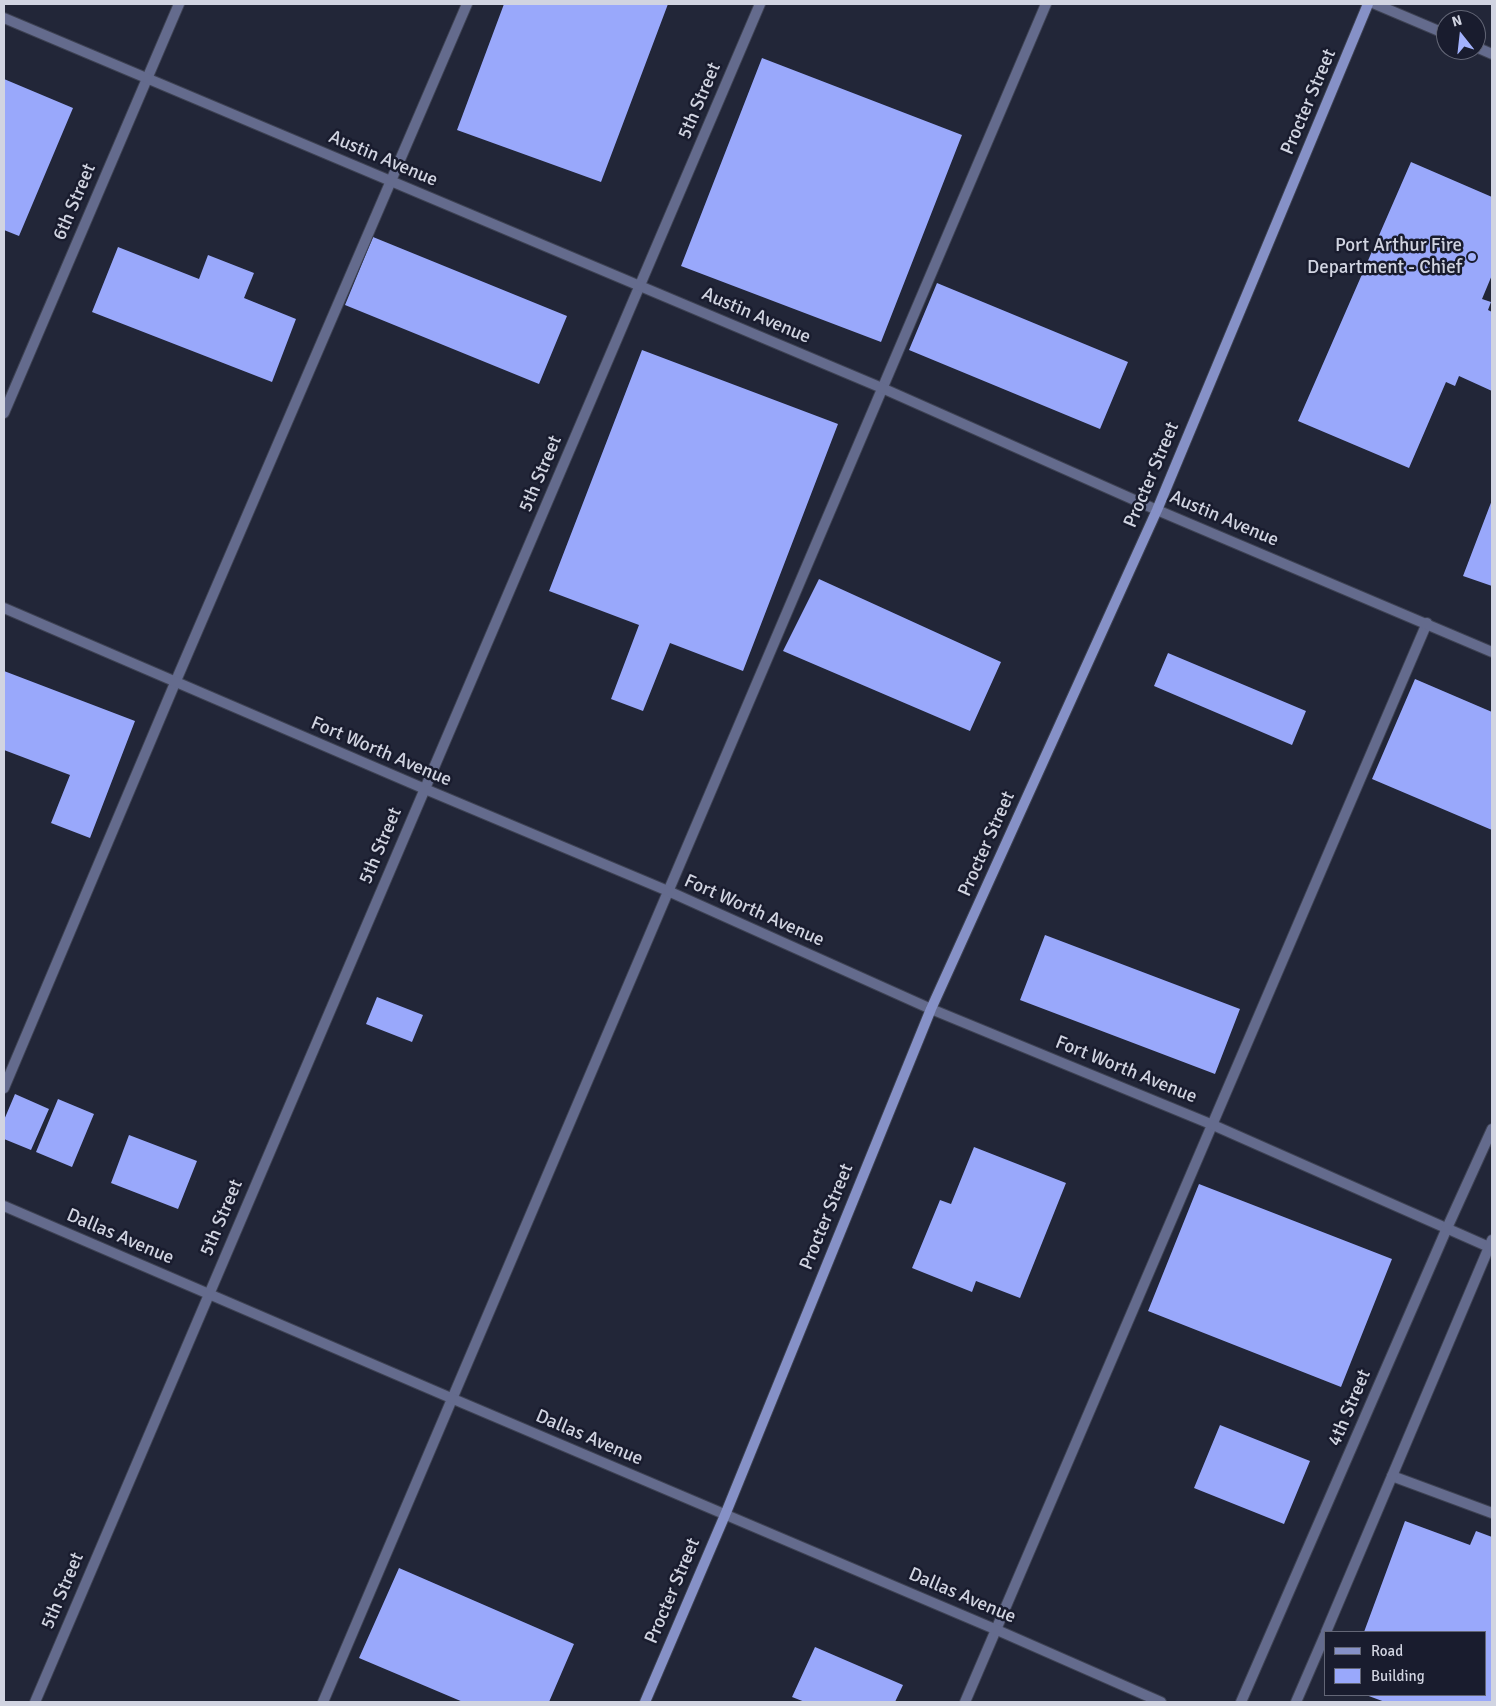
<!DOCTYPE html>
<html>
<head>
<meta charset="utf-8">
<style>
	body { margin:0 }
	#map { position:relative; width:1496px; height:1706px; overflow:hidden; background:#222638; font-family:Signika,sans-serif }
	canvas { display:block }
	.frame { position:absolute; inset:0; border:5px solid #d1d4e1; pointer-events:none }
	.legend { position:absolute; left:1324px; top:1631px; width:162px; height:65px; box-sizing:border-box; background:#191c2e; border:1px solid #636676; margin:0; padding:6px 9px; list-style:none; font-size:15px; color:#d1d4e1 }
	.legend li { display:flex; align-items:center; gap:10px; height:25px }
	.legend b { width:25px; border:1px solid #636676 }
	.north { position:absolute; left:1436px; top:10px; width:50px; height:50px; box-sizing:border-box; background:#191c2e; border:1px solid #636676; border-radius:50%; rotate:344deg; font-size:14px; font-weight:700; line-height:20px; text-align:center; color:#d1d4e1 }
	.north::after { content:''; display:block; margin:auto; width:18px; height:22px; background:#a3b2fd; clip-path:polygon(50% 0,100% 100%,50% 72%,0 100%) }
</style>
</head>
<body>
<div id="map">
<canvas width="1496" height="1706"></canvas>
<div class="frame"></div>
<ul class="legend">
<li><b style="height:6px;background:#8691c7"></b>Road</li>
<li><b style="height:14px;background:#99a8fb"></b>Building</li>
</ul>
<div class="north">N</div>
</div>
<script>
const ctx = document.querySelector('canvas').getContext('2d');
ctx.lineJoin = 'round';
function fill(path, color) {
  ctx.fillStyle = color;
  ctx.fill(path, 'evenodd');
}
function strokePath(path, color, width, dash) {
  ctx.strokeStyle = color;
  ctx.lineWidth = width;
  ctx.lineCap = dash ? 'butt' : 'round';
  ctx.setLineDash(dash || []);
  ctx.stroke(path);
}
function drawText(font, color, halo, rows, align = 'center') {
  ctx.font = font + ' Signika,sans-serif';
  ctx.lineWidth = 5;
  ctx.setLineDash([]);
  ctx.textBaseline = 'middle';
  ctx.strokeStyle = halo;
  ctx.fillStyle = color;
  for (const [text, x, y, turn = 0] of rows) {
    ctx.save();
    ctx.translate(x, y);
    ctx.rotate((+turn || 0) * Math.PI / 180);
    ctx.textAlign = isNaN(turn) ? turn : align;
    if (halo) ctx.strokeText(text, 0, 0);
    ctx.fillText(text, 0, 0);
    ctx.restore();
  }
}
const building = new Path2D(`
	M504,4H668L601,182L457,130Z
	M762,58L962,135L881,342L681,266Z
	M4,79L73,108L19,236L4,230Z
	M1411,162L1492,197V275L1482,299L1491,302L1488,310L1492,312V391L1459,376L1455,386L1446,382L1409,468L1298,421Z
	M373,237L567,316L539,384L345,305Z
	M118,247L199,279L208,255L254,273L244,298L296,319L272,382L92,312Z
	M937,283L1128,362L1100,429L909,350Z
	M642,350L838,424L743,671L670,643L643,711L611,699L639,625L549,591Z
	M1492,500V586L1463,576Z
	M819,579L1001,662L970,731L783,651Z
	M1168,653L1306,711L1292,745L1154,686Z
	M4,671L135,721L90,838L51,823L70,775L4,750Z
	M1415,679L1492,712V830L1372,779Z
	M1045,935L1240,1009L1215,1074L1020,1000Z
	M377,997L423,1015L412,1042L366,1024Z
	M15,1094L49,1109L31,1150L4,1139V1120Z
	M58,1099L94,1114L72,1167L36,1152Z
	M129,1135L197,1161L178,1209L111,1183Z
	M974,1147L1066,1183L1020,1298L976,1281L972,1292L912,1268L940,1200L951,1204Z
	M1199,1184L1392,1259L1341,1387L1148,1311Z
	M1220,1425L1310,1461L1284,1524L1194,1488Z
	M1405,1521L1470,1545L1476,1531L1492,1537V1702H1385L1366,1695H1485V1632H1364Z
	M399,1568L574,1644L549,1702H463L359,1658Z
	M815,1647L903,1685L895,1702H805L792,1697Z`);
const service = new Path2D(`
	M4,1088L175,683L467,4
	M1392,1476L1492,1513
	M323,1702L1046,4
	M965,1702L1427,623`);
const minor = new Path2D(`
	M1375,4L1446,34
	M1476,47L1492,54
	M4,413L179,4
	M4,608L425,789L668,891L931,1009L1213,1125L1489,1247
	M4,1206L451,1398L997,1630L1161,1702
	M35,1702L760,4`);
const tertiary = new Path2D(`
	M4,18L882,388L1157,510L1492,652
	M1326,1632L1492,1240
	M1241,1702L1447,1228L1492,1129
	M1296,1702L1325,1635`);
const secondary = new Path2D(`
	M645,1702L725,1515L931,1009L1157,510L1368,4`);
const markers = [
	[1472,257,5,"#a3b2fd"]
];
const streetNames = [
	["5th Street",700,101,-67],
	["Procter Street",1309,102,-67],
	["Austin Avenue",383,159,23],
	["6th Street",75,202,-67],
	["Austin Avenue",756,316,23],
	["5th Street",541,474,-67],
	["Procter Street",1152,475,-67],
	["Austin Avenue",1224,519,23],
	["Fort Worth Avenue",381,752,23],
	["Procter Street",987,844,-66],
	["5th Street",381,846,-67],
	["Fort Worth Avenue",754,911,24],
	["Fort Worth Avenue",1126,1070,22],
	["Procter Street",827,1217,-68],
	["5th Street",222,1218,-67],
	["Dallas Avenue",120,1237,23],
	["4th Street",1350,1408,-67],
	["Dallas Avenue",589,1438,23],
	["5th Street",63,1591,-67],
	["Procter Street",673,1591,-67],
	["Dallas Avenue",962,1596,23]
];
const poiNames = [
	["Port Arthur Fire",1462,246],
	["Department - Chief",1462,268]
];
fill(building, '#99a8fb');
strokePath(service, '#3e4253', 12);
strokePath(minor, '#3e4253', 12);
strokePath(tertiary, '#3e4253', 12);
strokePath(secondary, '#3e4253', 12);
strokePath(service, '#646b8d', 10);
strokePath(minor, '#646b8d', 10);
strokePath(tertiary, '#646b8d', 10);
strokePath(secondary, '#8691c7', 10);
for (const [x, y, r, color] of markers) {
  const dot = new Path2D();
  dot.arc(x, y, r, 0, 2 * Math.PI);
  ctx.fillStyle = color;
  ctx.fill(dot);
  strokePath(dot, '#191c2e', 2);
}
drawText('19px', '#d1d4e1', '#191c2e', streetNames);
drawText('19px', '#d1d4e1', '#191c2e', poiNames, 'right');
</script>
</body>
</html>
